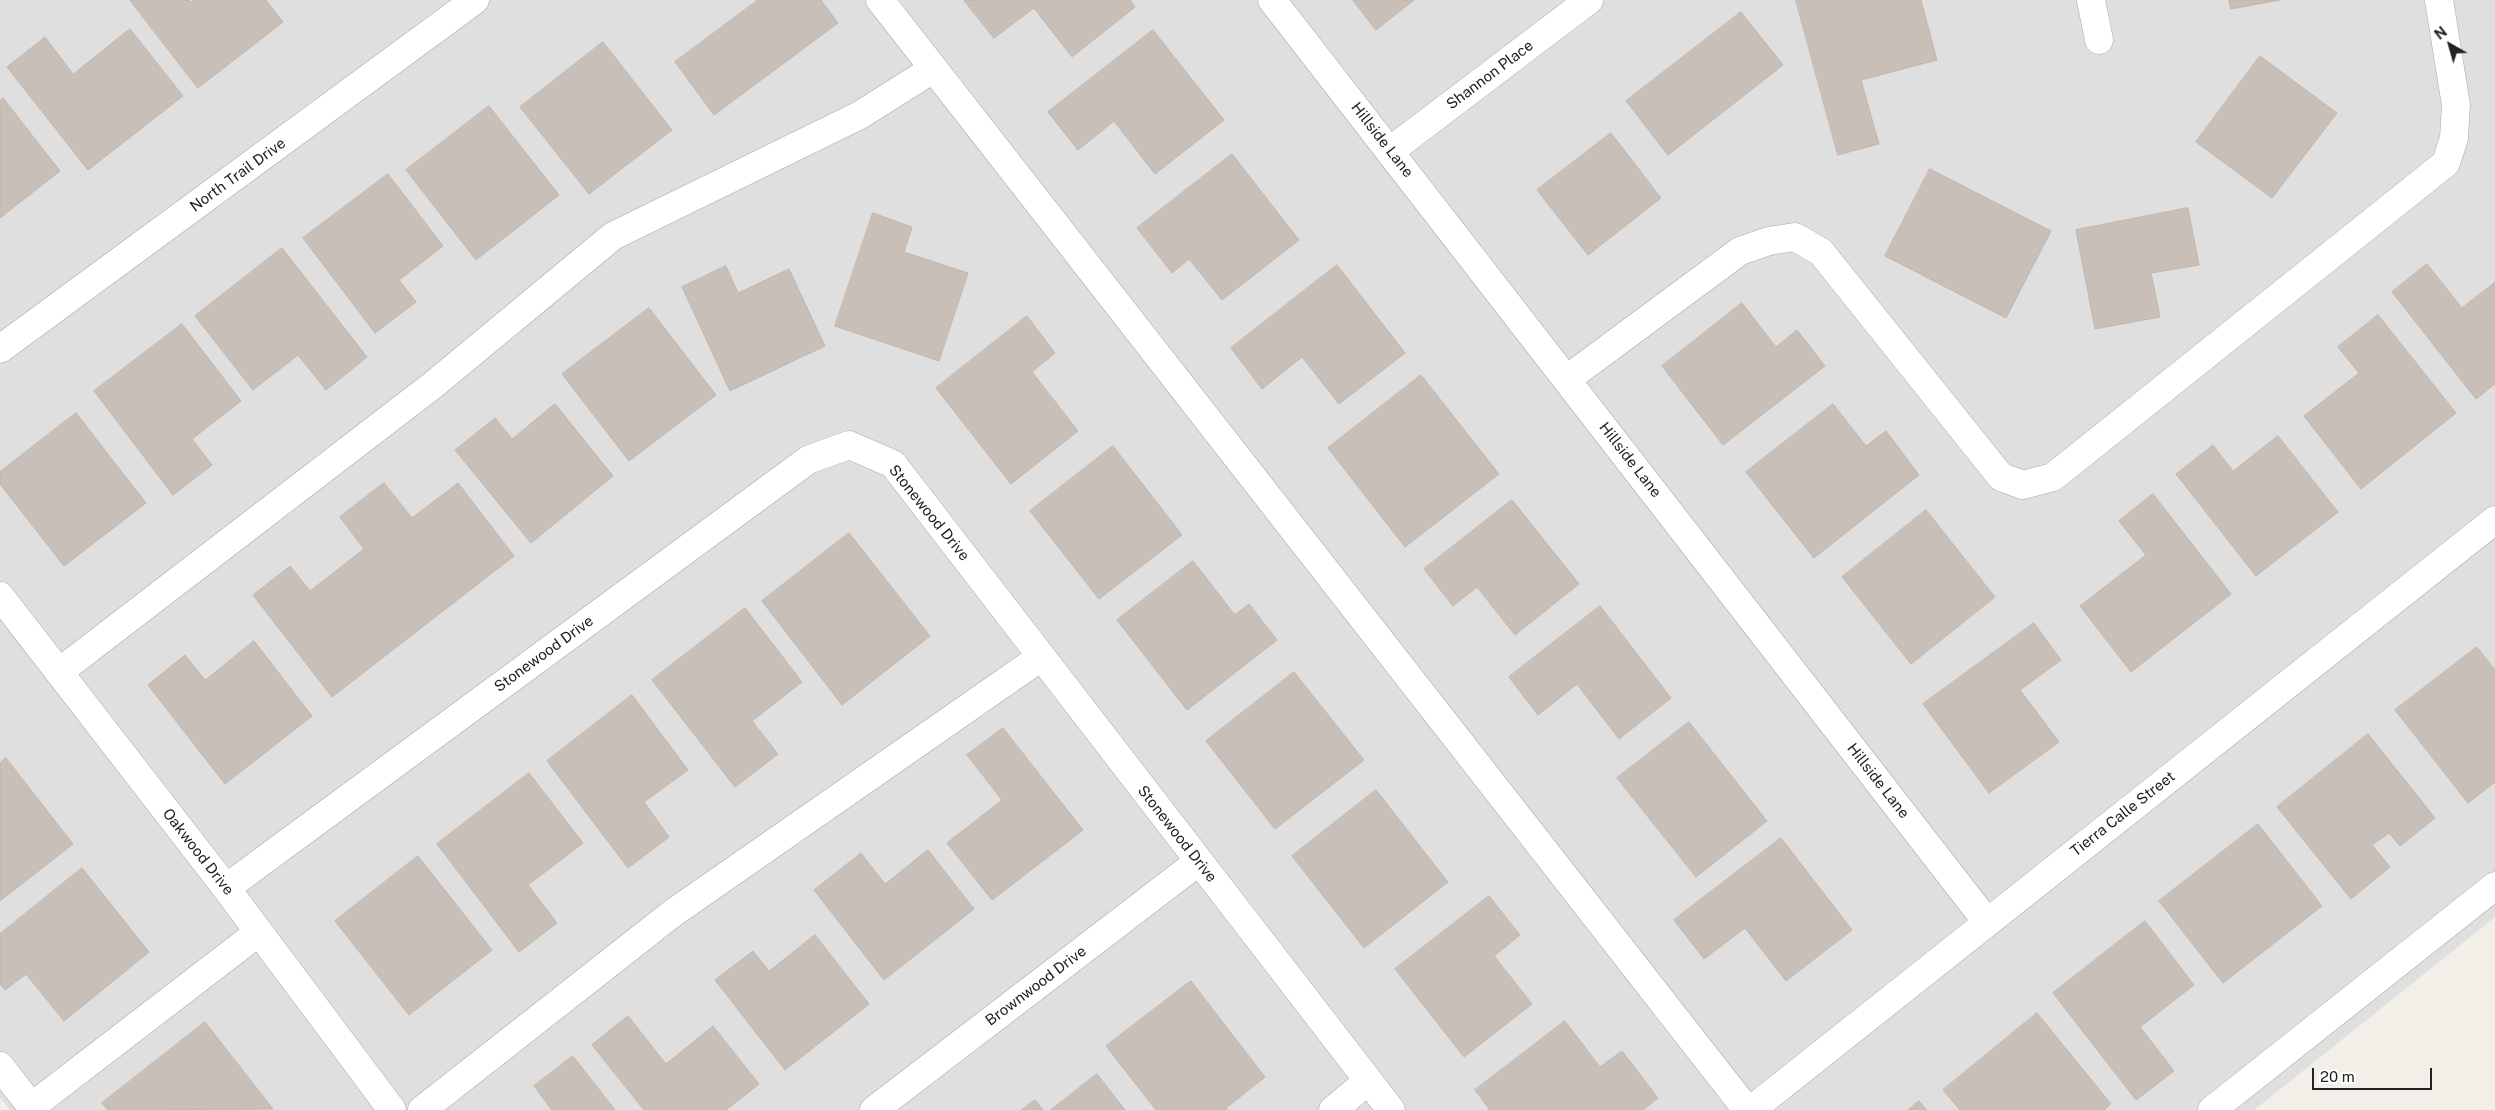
<!DOCTYPE html>
<html>
<head>
<meta charset="utf-8">
<style>
	body { margin:0 }
	#map { position:relative; width:2495px; height:1110px; overflow:hidden; background:#f2efe9; font-family:"Public Sans",sans-serif }
	canvas { display:block }
	.north { position:absolute; left:2425px; top:20px; width:50px; height:50px; -webkit-text-stroke:4px #fff; paint-order:stroke; rotate:322deg; font-size:14px; font-weight:700; line-height:20px; text-align:center; color:#222 }
	.north::after { content:''; display:block; margin:auto; width:18px; height:22px; background:#222; clip-path:polygon(50% 0,100% 100%,50% 72%,0 100%) }
	.scale { position:absolute; left:2312px; top:1068px; width:120px; height:22px; box-sizing:border-box; border:2px solid #222; border-top:0; padding-left:6px; font-size:15px; line-height:18px; white-space:nowrap; color:#222; -webkit-text-stroke:4px #fff; paint-order:stroke }
</style>
</head>
<body>
<div id="map">
<canvas width="2495" height="1110"></canvas>
<div class="north">N</div>
<div class="scale">20 m</div>
</div>
<script>
const ctx = document.querySelector('canvas').getContext('2d');
ctx.lineJoin = 'round';
function fill(path, color) {
  ctx.fillStyle = color;
  ctx.fill(path, 'evenodd');
}
function strokePath(path, color, width, dash) {
  ctx.strokeStyle = color;
  ctx.lineWidth = width;
  ctx.lineCap = dash ? 'butt' : 'round';
  ctx.setLineDash(dash || []);
  ctx.stroke(path);
}
function drawText(font, color, halo, rows, align = 'center') {
  ctx.font = font + ' "Public Sans",sans-serif';
  ctx.lineWidth = 4;
  ctx.setLineDash([]);
  ctx.textBaseline = 'middle';
  ctx.strokeStyle = halo;
  ctx.fillStyle = color;
  for (const [text, x, y, turn = 0] of rows) {
    ctx.save();
    ctx.translate(x, y);
    ctx.rotate((+turn || 0) * Math.PI / 180);
    ctx.textAlign = isNaN(turn) ? turn : align;
    if (halo) ctx.strokeText(text, 0, 0);
    ctx.fillText(text, 0, 0);
    ctx.restore();
  }
}
const residential = new Path2D(`
	M0,0H2495V917L2254,1110H10L0,1097Z`);
const building = new Path2D(`
	M130,0H189L191,2L194,0H266L283,22L198,88Z
	M758,0H821L838,23L714,115L675,62Z
	M964,0H1130L1135,7L1072,57L1034,8L994,38Z
	M1353,0H1414L1376,30Z
	M1796,0H1921L1937,60L1861,80L1879,144L1838,155Z
	M2229,0H2280L2231,9Z
	M1741,12L1783,65L1668,155L1626,101Z
	M130,29L183,96L88,170L7,67L45,37L73,74Z
	M1153,30L1224,120L1155,174L1114,121L1078,150L1048,112Z
	M603,42L672,130L589,194L520,107Z
	M2260,56L2337,113L2272,198L2196,142Z
	M3,98L60,171L0,218V101Z
	M489,106L559,195L476,260L406,170Z
	M1611,133L1661,198L1588,255L1537,190Z
	M1232,154L1299,240L1222,300L1189,259L1172,273L1137,228Z
	M1930,169L2051,231L2006,318L1885,256Z
	M388,174L443,246L399,280L416,302L375,333L303,238Z
	M2188,208L2199,265L2151,273L2160,317L2095,329L2076,230Z
	M873,213L912,227L904,252L968,273L939,361L835,326Z
	M282,248L367,357L326,390L298,355L253,390L195,316Z
	M2427,264L2462,308L2495,282V384L2476,399L2392,292Z
	M1337,265L1405,353L1339,404L1302,357L1262,389L1231,348Z
	M726,266L738,293L789,269L825,346L730,391L682,287Z
	M1742,303L1776,347L1797,330L1825,366L1723,445L1662,366Z
	M649,308L716,395L629,461L562,374Z
	M2378,315L2456,413L2361,489L2304,416L2359,373L2338,347Z
	M1027,316L1055,353L1032,372L1078,431L1011,484L936,388Z
	M182,324L241,401L192,439L212,465L173,495L94,391Z
	M1421,375L1499,474L1405,547L1328,448Z
	M555,404L613,476L531,543L455,450L495,418L512,439Z
	M1833,404L1866,446L1886,431L1919,475L1814,558L1746,472Z
	M76,413L146,503L64,566L0,484V472Z
	M2278,436L2338,512L2256,576L2176,474L2213,445L2233,471Z
	M1113,446L1182,535L1099,599L1030,511Z
	M384,483L412,518L458,483L514,556L332,697L253,595L290,566L310,591L364,549L340,517Z
	M2153,494L2231,594L2131,672L2080,606L2146,555L2119,521Z
	M1512,500L1579,584L1515,635L1477,587L1453,606L1424,569Z
	M1926,510L1995,597L1911,664L1842,577Z
	M849,533L930,636L842,705L762,601Z
	M1193,561L1235,615L1249,604L1277,640L1187,710L1117,620Z
	M1600,606L1671,698L1619,739L1577,684L1538,715L1509,677Z
	M745,608L802,682L752,721L778,754L735,787L652,680Z
	M2034,623L2061,660L2020,690L2059,742L1989,793L1923,704Z
	M254,641L312,716L225,784L148,685L185,655L205,680Z
	M2477,647L2495,670V782L2468,803L2395,710Z
	M1294,672L1364,760L1275,829L1206,741Z
	M632,695L688,770L644,802L669,837L628,868L547,761Z
	M1689,722L1767,821L1696,877L1617,778Z
	M1003,728L1083,830L992,900L947,843L1002,800L967,755Z
	M2368,734L2435,818L2400,846L2389,833L2372,845L2390,867L2351,899L2277,807Z
	M6,758L73,844L0,901V763Z
	M529,773L583,843L528,885L557,923L519,952L437,844Z
	M1376,790L1448,882L1364,948L1292,856Z
	M2258,824L2322,906L2223,983L2159,901Z
	M1781,838L1852,930L1786,981L1745,928L1704,959L1674,920Z
	M928,850L974,909L884,980L814,890L861,853L885,884Z
	M418,856L492,950L409,1015L335,921Z
	M82,868L149,952L64,1021L26,974L5,990L0,984V934Z
	M1489,896L1520,935L1494,956L1532,1004L1464,1057L1395,969Z
	M2145,921L2194,985L2140,1027L2174,1071L2136,1100L2053,993Z
	M815,935L869,1004L785,1070L715,980L753,951L769,971Z
	M1191,981L1265,1077L1226,1108L1227,1110H1156L1106,1046Z
	M2037,1013L2111,1104L2104,1110H1960L1943,1090Z
	M628,1016L666,1064L713,1026L759,1084L726,1110H644L592,1045Z
	M1565,1021L1600,1067L1622,1051L1658,1098L1643,1110H1490L1475,1090Z
	M205,1022L273,1109L108,1110L102,1103Z
	M573,1056L615,1110H552L534,1086Z
	M1097,1074L1125,1110H1051Z
	M1035,1100L1043,1110H1022Z
	M1919,1101L1927,1110H1908Z`);
const minor = new Path2D(`
	M880,0L1747,1110
	M1272,0L1987,922
	M2091,0L2099,40
	M1390,151L1589,0
	M0,349L475,0
	M1567,379L1740,251L1769,241L1795,237L1821,252L2001,477L2023,485L2053,477L2446,163L2454,138L2456,105L2439,0
	M0,596L226,888L392,1110
	M59,672L433,385L613,236L860,115L933,69
	M226,888L808,460L849,445L893,464L1391,1110
	M0,1066L34,1110
	M31,1107L259,932
	M422,1110L673,913L1041,657
	M874,1110L1198,862
	M1333,1110L1368,1081
	M1751,1110L2495,520
	M2212,1110L2495,886`);
const streetNames = [
	["Shannon Place",1490,75,-37],
	["Hillside Lane",1382,140,52],
	["North Trail Drive",238,175,-36],
	["Hillside Lane",1630,460,52],
	["Stonewood Drive",929,513,51],
	["Stonewood Drive",544,654,-36],
	["Hillside Lane",1878,781,52],
	["Tierra Calle Street",2123,814,-38],
	["Stonewood Drive",1177,834,52],
	["Oakwood Drive",198,852,52],
	["Brownwood Drive",1036,986,-37]
];
fill(residential, '#e0dfdf');
fill(building, '#c7bfb8');
strokePath(building, '#c4b6ab', 1);
strokePath(minor, '#a9a9a9', 29);
strokePath(minor, '#fff', 28);
drawText('15px', '#222', '#fff', streetNames);
</script>
</body>
</html>
